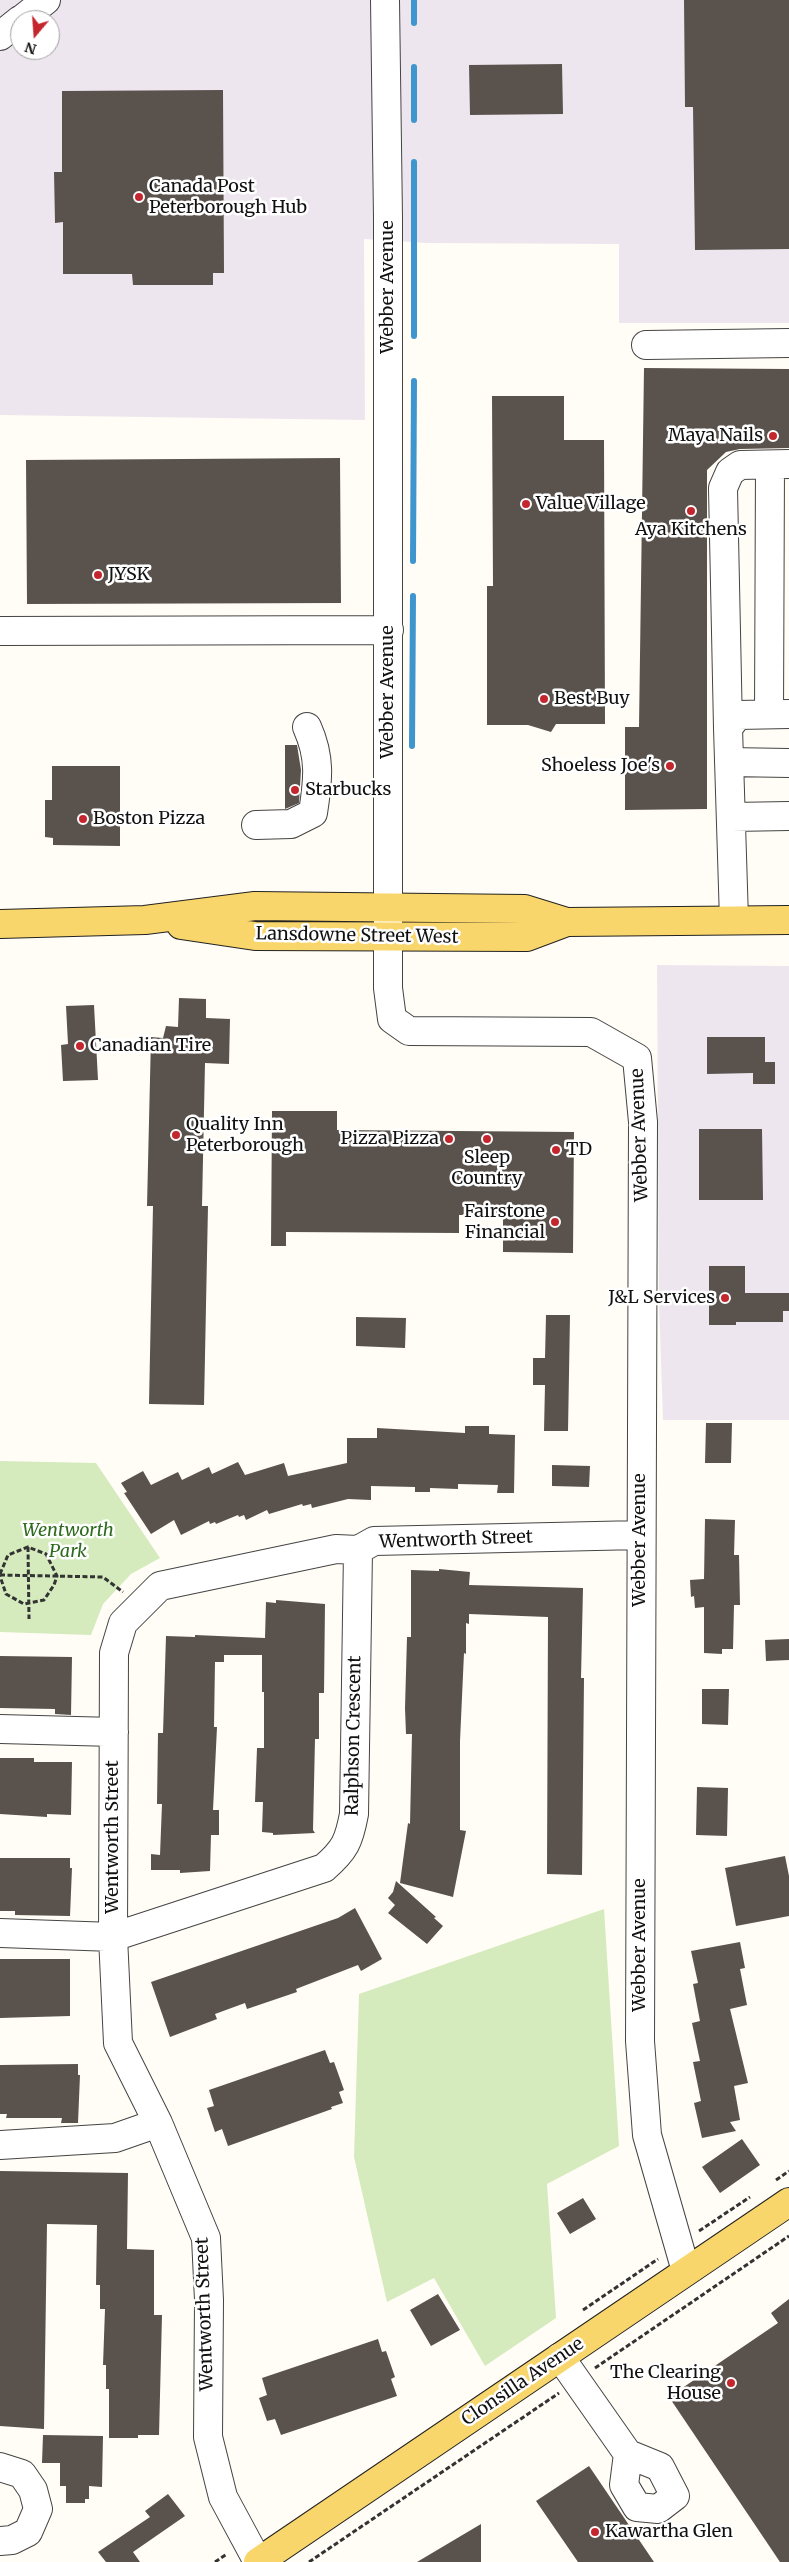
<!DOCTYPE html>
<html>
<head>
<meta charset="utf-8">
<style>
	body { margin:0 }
	#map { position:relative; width:789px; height:2562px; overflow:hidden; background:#fffdf5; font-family:Merriweather,serif }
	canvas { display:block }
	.north { position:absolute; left:10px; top:10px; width:50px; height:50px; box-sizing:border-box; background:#fff; border:1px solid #a0a0a0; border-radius:50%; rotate:198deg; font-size:14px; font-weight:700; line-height:20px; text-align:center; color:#111 }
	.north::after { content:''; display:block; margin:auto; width:18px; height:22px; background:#c4262e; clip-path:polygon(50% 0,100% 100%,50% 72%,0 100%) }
</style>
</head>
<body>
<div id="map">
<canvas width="789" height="2562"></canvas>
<div class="north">N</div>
</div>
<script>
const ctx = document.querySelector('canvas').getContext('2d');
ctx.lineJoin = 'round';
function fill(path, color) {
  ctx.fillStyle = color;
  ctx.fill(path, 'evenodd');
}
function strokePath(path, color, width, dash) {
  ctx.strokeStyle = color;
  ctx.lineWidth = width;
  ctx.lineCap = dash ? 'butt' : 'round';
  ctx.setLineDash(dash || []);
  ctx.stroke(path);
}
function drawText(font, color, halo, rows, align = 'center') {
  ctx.font = font + ' Merriweather,serif';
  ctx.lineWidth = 5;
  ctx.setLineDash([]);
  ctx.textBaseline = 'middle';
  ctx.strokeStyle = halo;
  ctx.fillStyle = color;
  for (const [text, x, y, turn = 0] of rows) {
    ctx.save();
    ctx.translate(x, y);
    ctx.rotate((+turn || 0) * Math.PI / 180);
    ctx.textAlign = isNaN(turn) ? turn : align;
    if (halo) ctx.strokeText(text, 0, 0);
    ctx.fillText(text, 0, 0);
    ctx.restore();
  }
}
const industrial = new Path2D(`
	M0,0H789V323H619V244L426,243L364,239L365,420L0,415ZM20,20H50V50H20Z
	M657,965L789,966V1420H663L659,1302Z`);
const green = new Path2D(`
	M0,1461L96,1463L160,1558L131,1574L103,1604L91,1635L0,1632Z
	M604,1909L619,2146L547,2184L556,2318L485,2366L434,2278L387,2302L354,2157L359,1994Z`);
const stream = new Path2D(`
	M414,0V23
	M414,67V120
	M414,162V336
	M413,561L414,381
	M412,746L413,596`);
const building = new Path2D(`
	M684,0H789V249L695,250L693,107H685Z
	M562,64L563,114L470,115L469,65Z
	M223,90L224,273H213V285H133L132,274H63V222L55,223L54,172H62V91Z
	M644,368L789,369V448L740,449L726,452L707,470V809L625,810V727H639Z
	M492,396H564V440H604L605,724H556L551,732L528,725H487V586H493Z
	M340,458L341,603L27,604L26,460Z
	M285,745H297L301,770L299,803L285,809Z
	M52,766H120V846L53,845V838L45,837V800H52Z
	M179,998L206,999V1018L230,1019L229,1064L205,1063L202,1206H208L204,1405L149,1404L153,1206H147L151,1037L163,1038L166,1026L178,1027Z
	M94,1005L98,1080L63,1081L61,1045L68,1044L66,1006Z
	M707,1037H765V1062H775V1084H753V1073L707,1074Z
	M272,1111H337V1130L574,1132L573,1253L503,1252V1215H459V1233L286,1232V1246H271Z
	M699,1129H762L763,1200H699Z
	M709,1266H745V1293H789V1311H783V1322H736V1325H709Z
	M546,1315H570L568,1431H544L545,1385H533V1358H545Z
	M356,1317L406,1318L405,1348L356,1346Z
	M706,1423H732L731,1463H705Z
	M465,1426H489V1434L515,1435L514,1493H497L498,1485L458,1484V1489L430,1488V1492H415V1487L371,1486V1500L348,1499L312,1508L311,1504L303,1506L302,1504L269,1514L267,1510L246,1520L244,1515L239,1517L238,1515L216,1524L215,1522L210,1524L209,1521L181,1535L174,1520L151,1534L124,1493L127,1492L121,1483L143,1471L151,1485L178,1472L182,1480L209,1467L212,1474L238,1462L245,1475L284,1463L288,1476L347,1463V1438H377V1428L465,1433Z
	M552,1465L590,1466L589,1487L552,1486Z
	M705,1519L735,1520L734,1555H739L740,1605H734L733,1649H722V1654L704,1653V1607L695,1608L694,1596L691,1597L690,1580L704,1579Z
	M439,1569L470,1572L469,1585L583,1588L581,1678H584L582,1875L547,1874L548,1617L469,1614V1624L466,1623V1654L464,1653L460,1741V1830L466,1831L453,1897L400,1883L408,1823L410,1824L412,1734H406L405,1708L407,1637H411V1570L439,1571Z
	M276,1600L325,1604L324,1693H319V1739H315L313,1830L315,1833L273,1835V1833L262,1832L263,1802H255L257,1748H264V1692H262V1655H224V1662H215L214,1727H217L213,1810H219V1835H211L210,1871L180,1873V1870H151V1854L160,1855L162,1804H157L158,1733H163L166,1636L195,1637V1635L265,1638L266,1602L276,1603Z
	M789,1639V1660L766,1661L765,1640Z
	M0,1656L72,1657L71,1715L55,1714V1709L0,1708Z
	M702,1689H729L728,1725L702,1724Z
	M0,1758H34V1762H72L71,1815L47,1814V1817L0,1814Z
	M697,1787L728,1788L727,1836L696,1835Z
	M785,1856L789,1876V1916L736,1926L725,1868Z
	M0,1858H70V1868H72L70,1916L15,1915V1911H0Z
	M396,1881L436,1917L434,1918L443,1926L427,1944L388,1913L395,1905L388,1898L393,1892Z
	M355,1908L382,1959L361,1971L358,1965L296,1989L297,1992L247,2009L245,2003L215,2014L217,2019L170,2037L151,1982L338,1918Z
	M740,1942L745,1968L740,1969L747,2005L730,2009L748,2083L734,2086L740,2120L730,2122L736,2131L702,2138L694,2103L701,2101L693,2062L700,2061L692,2023L700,2021L693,1984L698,1983L691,1951Z
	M0,1959H70V2016L0,2018Z
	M325,2050L330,2063L334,2062L344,2090L339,2092L343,2103L331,2107L332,2109L228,2146L222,2129L215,2132L207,2108L214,2106L209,2090Z
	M78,2064V2075H80L78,2123H61L62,2118H6L7,2114H0V2065Z
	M742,2139L760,2165L720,2193L702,2167Z
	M0,2171L128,2173L127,2249L154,2250V2315H162L159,2435H138V2438H109V2389H106V2365H103L105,2309H100V2285H96L97,2225L47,2224L44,2429L0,2426Z
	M583,2198L596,2219L570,2234L557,2213Z
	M438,2294L460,2330L431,2346L410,2310Z
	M789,2299V2562H780L669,2397L778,2323L771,2313Z
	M378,2339L382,2352L386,2351L395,2377L391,2379L397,2396L281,2435L275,2419L267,2421L259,2398L267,2395L262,2378Z
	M43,2435L103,2436L102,2487L89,2486V2499H85V2503H66V2486H60V2463H42Z
	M589,2466L654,2562H578L536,2501Z
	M168,2494L185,2516L133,2552L140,2562H106L98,2552L150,2517L145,2511Z
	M481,2524V2562H417Z`);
const path = new Path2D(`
	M28,1547L29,1619
	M0,1574L8,1555L28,1547L46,1554L57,1576L54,1585L44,1600L24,1604L6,1594L0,1576
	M0,1575L103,1577L123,1592
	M776,2180L789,2171
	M699,2231L750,2197
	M583,2310L658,2259
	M595,2368L789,2236
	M215,2562L227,2554
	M309,2562L559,2393`);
const minor = new Path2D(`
	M385,0L388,218V988L392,1019L409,1031L591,1032L637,1058L643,1122L640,2041L647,2135L686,2271
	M21,20L46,0
	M0,36L20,20
	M646,345L789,343
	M0,631L389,630
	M769,714L770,465
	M728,728L723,488L730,472L740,465L789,464
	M729,762L789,763
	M732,817L789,816
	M256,825L291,824L313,813C318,780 321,758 307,727
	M734,920L728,728L738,715L789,714
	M0,1729L114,1732
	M0,1933L113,1937L324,1868C345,1850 349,1841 354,1814L358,1550
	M0,2145L115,2138L158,2123
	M560,2357L628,2454L660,2467L675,2496L658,2509L637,2507L624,2485L628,2454
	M0,2467L22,2474L33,2490L38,2509L28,2532L12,2540L0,2541
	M258,2562L223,2497L208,2437L209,2300L206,2238L158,2123L118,2043L113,1937L114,1653L123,1623L160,1586L336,1549L358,1550L374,1541L640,1535`);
const major = new Path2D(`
	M0,924L145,920L255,906L525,909L567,922L789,920
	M181,925L255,936L527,937L567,922
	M258,2562L789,2202`);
const markers = [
	[139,197,5,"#c4262e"],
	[773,436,5,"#c4262e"],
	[526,504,5,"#c4262e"],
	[691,511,5,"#c4262e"],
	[98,575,5,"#c4262e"],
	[544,699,5,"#c4262e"],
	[670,766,5,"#c4262e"],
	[295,790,5,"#c4262e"],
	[83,819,5,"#c4262e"],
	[80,1046,5,"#c4262e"],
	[176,1135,5,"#c4262e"],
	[449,1139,5,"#c4262e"],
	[487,1139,5,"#c4262e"],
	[556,1150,5,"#c4262e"],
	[555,1222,5,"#c4262e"],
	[725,1298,5,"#c4262e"],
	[731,2383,5,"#c4262e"],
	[595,2532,5,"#c4262e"]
];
const poiNames = [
	["Canada Post",149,187],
	["Peterborough Hub",149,208],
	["Maya Nails",763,436,"right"],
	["Value Village",536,504],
	["Aya Kitchens",691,530,"center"],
	["JYSK",108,575],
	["Best Buy",554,699],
	["Shoeless Joe's",660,766,"right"],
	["Starbucks",305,790],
	["Boston Pizza",93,819],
	["Canadian Tire",90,1046],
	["Quality Inn",186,1125],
	["Peterborough",186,1146],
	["Pizza Pizza",439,1139,"right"],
	["TD",566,1150],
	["Sleep",487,1158,"center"],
	["Country",487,1179,"center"],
	["Fairstone",545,1212,"right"],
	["Financial",545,1233,"right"],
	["J&L Services",715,1298,"right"],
	["The Clearing",721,2373,"right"],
	["House",721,2394,"right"],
	["Kawartha Glen",605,2532]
];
const streetNames = [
	["Webber Avenue",388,287,-90],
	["Webber Avenue",388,692,-90],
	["Lansdowne Street West",357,936,1],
	["Webber Avenue",640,1135,-92],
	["Wentworth Street",456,1540,-2],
	["Webber Avenue",640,1540,-90],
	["Ralphson Crescent",354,1736,-89],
	["Wentworth Street",113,1837,-90],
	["Webber Avenue",640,1945,-90],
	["Wentworth Street",205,2314,-92],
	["Clonsilla Avenue",523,2382,-34]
];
const parkNames = [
	["Wentworth",68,1531],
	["Park",68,1552]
];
fill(industrial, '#eee6ef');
fill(green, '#d5ebbd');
strokePath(stream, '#3f96cf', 6);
fill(building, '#5a524d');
strokePath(minor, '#444', 30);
strokePath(major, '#222', 30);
strokePath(path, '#333', 3, [5, 2.5]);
strokePath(minor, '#fff', 28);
strokePath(major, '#f9d66b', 28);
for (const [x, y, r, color] of markers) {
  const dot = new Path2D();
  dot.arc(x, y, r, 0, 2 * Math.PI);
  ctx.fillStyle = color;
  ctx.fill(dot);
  strokePath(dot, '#fff', 2);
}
drawText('18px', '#111', '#fff', poiNames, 'left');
drawText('18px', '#111', '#fff', streetNames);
drawText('italic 18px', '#2f6b1f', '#fff', parkNames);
</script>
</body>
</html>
